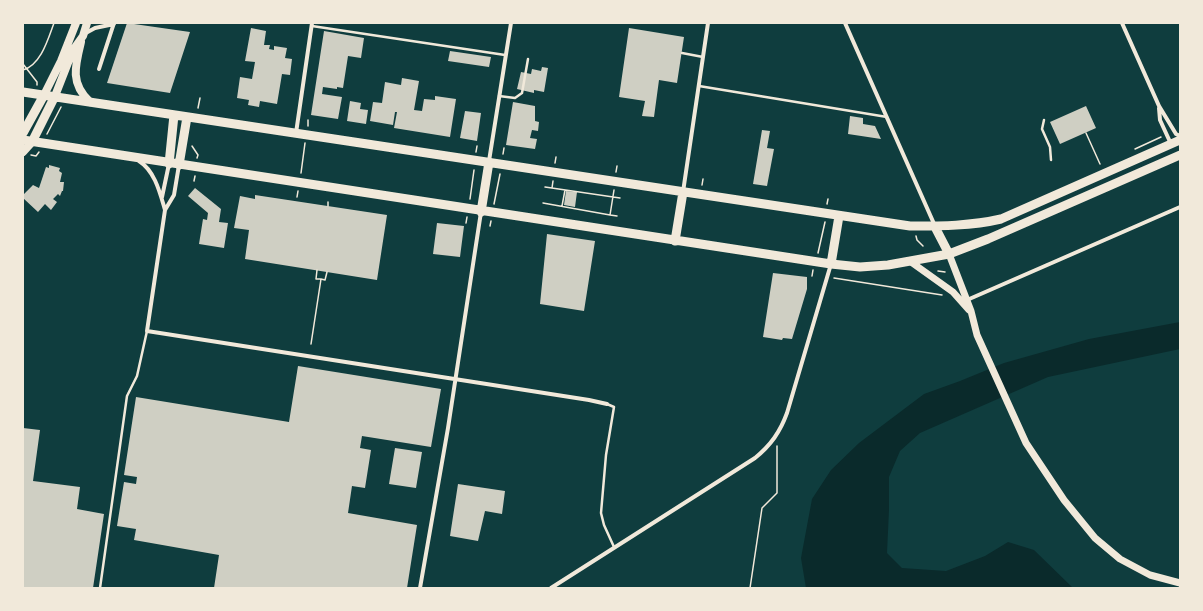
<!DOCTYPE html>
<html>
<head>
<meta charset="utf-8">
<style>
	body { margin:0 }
	#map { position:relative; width:1203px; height:611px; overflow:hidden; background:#0f3d3e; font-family:"Source Sans 3",sans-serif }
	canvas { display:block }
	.frame { position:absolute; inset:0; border:24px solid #f1e9da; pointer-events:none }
</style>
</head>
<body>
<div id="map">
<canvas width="1203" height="611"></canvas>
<div class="frame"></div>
</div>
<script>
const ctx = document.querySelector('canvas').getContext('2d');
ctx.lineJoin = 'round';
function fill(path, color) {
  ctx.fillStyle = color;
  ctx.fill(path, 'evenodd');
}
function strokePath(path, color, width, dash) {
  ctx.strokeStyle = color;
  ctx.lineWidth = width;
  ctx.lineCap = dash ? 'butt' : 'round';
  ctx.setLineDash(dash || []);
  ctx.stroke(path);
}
const water = new Path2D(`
	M1180,322V349L1048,377L920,433L900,451L889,477V510L887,553L902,568L946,571L985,556L1008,542L1034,550L1073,588H806L801,558L812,499L831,470L859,443L924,394L960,381L1004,363L1089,339Z`);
const building = new Path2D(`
	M127,23L190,32L170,93L107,83Z
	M251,28L266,31L264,45H270L269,49L274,50V46L287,48L285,58L292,59L290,75L282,74L277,104L260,101L259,107L248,105L249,100L237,98L240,77L252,79L255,62L245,61Z
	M629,28L684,37L677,83L659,80L654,117L642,116L645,101L619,97Z
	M324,31L364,38L361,58L348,56L343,88L337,87V89L323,87L322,94L342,97L338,119L311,115Z
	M450,51L491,57L489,67L448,61Z
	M542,67L548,68L544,92L534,90V93L517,89L521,72L531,74L532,69L541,71Z
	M402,78L419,81L414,110L422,111L424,99L435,100V96L456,99L450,137L394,128L397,112H395L393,125L370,121L373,102L382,103L385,82L401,85Z
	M350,101L361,103L360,109L368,110L366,124L347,121Z
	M513,102L535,106V121L539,122L538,131L532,130L530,138L537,139L535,149L506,145Z
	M1086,106L1096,128L1060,144L1050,122Z
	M465,111L481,113L477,141L460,138Z
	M850,116L863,118V124L875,126L881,139L848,134Z
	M762,130L770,131L767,148L774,149L767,186L753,184Z
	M49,165L60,168L59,171L62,173L60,182H64L63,191H62L60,196L58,194L53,199L57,202L51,210L45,204L38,212L23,198V195L33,185L39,188L46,167L49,168Z
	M195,188L221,209L219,222L228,223L224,248L199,244L203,219L207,220L208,213L188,196Z
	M566,191L577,192L575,207L564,205Z
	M255,195L387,215L377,280L245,259L249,230L234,228L240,196L255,199Z
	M437,223L464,226L460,257L433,254Z
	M547,234L595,241L584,311L540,304Z
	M773,273L807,277V289L792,339L783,338L782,340L763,337Z
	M298,366L441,389L431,447L362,436L360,448L371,450L365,488L352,486L348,513L417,525L407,588H214L219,555L134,540L136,529L117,526L124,482L136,484L137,477L124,475L136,397L289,422Z
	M23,428L40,430L33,481L80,487L77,509L104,514L93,588H23Z
	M395,448L422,452L416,488L389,484Z
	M458,484L505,491L502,514L485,511L478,541L450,536Z`);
const path = new Path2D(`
	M23,64L37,82V85
	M23,70C41,65 48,39 54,23
	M198,108L200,98
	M308,126V120
	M1086,133L1100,164
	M47,134L61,107
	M192,146L198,155L197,158
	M1135,149L1161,137
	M476,152L477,146
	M503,154L504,148
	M31,155L36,156L39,152
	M555,163L556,157
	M616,172L617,166
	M301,173L305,143
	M194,181L195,176
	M702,185L703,179
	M545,187L620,198
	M552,188L553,181
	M614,190L610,215L617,216
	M297,197L298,191
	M470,199L474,170
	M543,203L610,215
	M494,204L500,174
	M827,204L828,199
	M328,206V202
	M562,206L565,190
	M466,223L467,217
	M490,226L491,221
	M916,236L917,240L923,246
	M818,253L825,222
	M938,271L945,272
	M812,276L813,270
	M834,278L942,295
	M321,279L325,280L327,272
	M311,344L321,279H316L317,270
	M750,588L762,508L777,493V446`);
const service = new Path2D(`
	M312,26L505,55
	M682,53L703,57
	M699,86L887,117
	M499,96L515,98L522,93L528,59
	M1044,120L1042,129L1050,147L1051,160
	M607,404L614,407L606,455L601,513L604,525L614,547
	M100,588L127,396L137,376L147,331`);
const minor = new Path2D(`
	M845,23L935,226
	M1122,23L1159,106L1176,134L1180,136
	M84,34L95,28L114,24
	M99,69L114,23
	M1159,108L1160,120L1171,144
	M296,133L312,23
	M139,161C155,171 160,193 165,210
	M489,161L511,23
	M179,165L174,195L165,210L147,331L589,400L607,404
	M683,192L708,23
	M162,197L169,164
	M967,300L1180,207
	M420,588L448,428L481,212
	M551,588L755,458C771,445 780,432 787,413L831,264`);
const tertiary = new Path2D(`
	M949,254L971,311L977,335L1026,443L1064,500L1095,538L1120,559L1150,575L1180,583
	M911,262L953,292L969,310`);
const secondary = new Path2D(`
	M81,42C75,66 70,84 90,102
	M44,95L61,61L76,23
	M55,96L73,50L83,36L87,23
	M23,152L32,142`);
const trunk = new Path2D(`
	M23,92L910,226C942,226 971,226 1001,219L1180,140
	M23,133L44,95
	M23,140L831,264L860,267L888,265L949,254L988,239L1180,155
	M32,142L55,96
	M169,164L174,115
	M179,165L187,117
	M481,212L489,162
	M935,227L949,254
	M675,241L683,192
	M831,264L839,216`);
fill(water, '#0a2a2b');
fill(building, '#cfcfc3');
strokePath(path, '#f1e9da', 1.5);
strokePath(service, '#f1e9da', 2.5);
strokePath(minor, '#f1e9da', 4);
strokePath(tertiary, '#f1e9da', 7);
strokePath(secondary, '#f1e9da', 8);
strokePath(trunk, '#f1e9da', 9);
</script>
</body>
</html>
